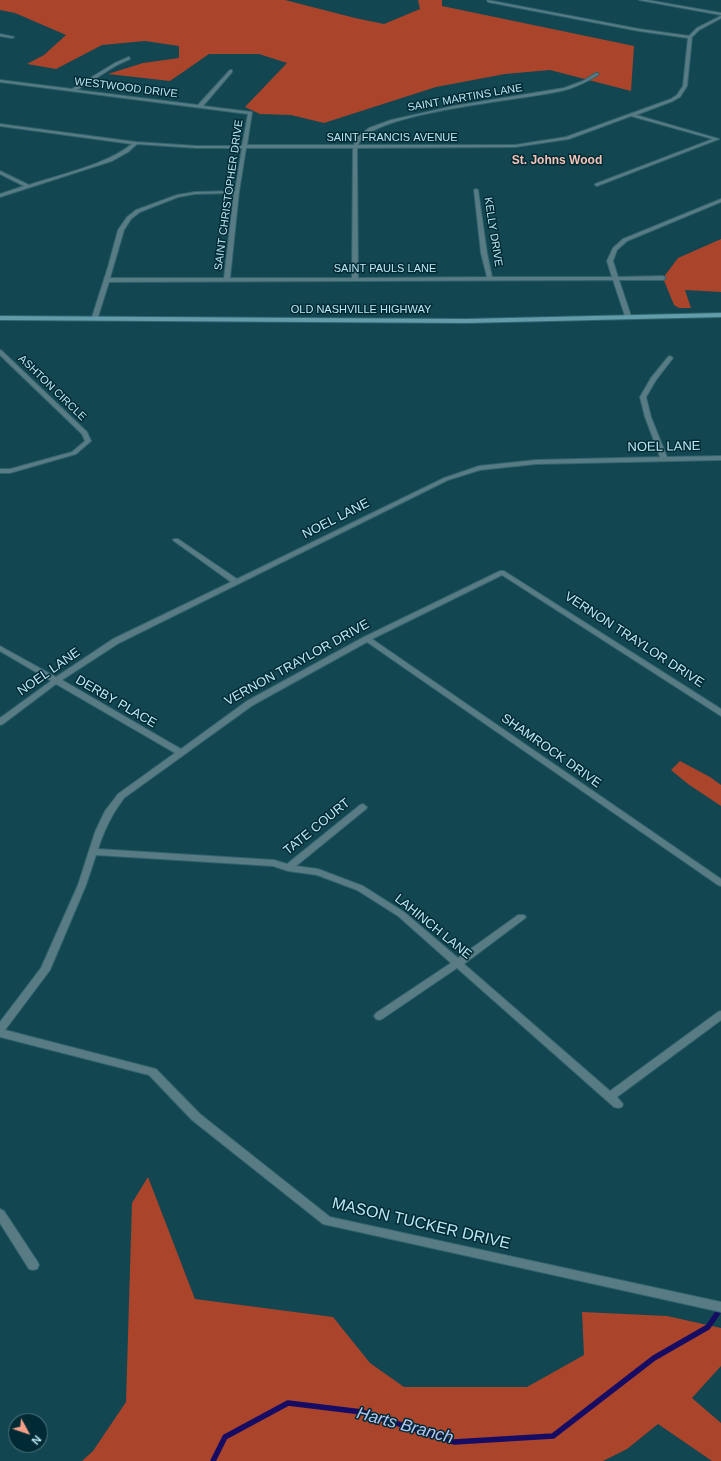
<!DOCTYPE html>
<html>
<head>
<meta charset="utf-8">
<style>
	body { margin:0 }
	#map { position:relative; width:721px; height:1461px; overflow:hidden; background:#124651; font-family:Helvetica,sans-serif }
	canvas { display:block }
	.north { position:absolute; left:8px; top:1413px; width:40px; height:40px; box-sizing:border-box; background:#002b34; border:1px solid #4b7680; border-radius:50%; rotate:130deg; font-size:11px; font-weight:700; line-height:16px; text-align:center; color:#bce7f2 }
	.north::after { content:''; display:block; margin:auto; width:14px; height:18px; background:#f49e88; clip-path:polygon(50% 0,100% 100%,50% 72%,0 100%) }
</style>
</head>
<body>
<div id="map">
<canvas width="721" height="1461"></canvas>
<div class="north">N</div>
</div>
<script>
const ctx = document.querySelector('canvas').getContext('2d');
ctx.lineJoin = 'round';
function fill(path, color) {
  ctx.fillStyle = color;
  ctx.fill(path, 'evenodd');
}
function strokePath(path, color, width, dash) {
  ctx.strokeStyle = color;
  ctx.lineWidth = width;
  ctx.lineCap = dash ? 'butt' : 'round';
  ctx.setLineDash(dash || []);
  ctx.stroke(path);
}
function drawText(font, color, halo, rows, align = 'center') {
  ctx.font = font + ' Helvetica,sans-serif';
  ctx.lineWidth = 3;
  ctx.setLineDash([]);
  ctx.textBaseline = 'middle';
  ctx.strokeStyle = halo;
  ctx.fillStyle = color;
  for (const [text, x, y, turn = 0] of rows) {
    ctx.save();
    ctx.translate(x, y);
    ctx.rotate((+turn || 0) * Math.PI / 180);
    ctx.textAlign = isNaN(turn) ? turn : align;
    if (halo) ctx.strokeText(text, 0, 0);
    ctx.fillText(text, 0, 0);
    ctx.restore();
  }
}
const forest = new Path2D(`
	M0,0H285L355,18L384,24L420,9L418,0H442V6L634,46L631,91L550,70L505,74L436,87L324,123L291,115L260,114L245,107L287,63L259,54H209L170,81L108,74L143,63L179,58V46L145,41L102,45L56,69L27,64L44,55L66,35L15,13L0,10Z
	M721,239V292L685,290L691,308H679L674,305L663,278L678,258Z
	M680,761L710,777L721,785V806L688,784L671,770Z
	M148,1177L195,1299L333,1317L370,1363L404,1387H527L584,1355L582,1312L667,1316L721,1328V1366L692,1398L721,1423V1461H712L658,1424L627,1449L603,1461H82L93,1451L126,1402L132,1203Z`);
const stream = new Path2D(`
	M213,1461L225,1437L288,1403L362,1412L454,1442L553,1436L654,1358L708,1327L721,1308`);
const minor = new Path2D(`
	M487,0L639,29L689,36L697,28L721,16V18L699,30L692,37L687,86L680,97L673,101L636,115L719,139L597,186L595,185V184L713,139L631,116L569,139L515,147L357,148L358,278L487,277L481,253L474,190L476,189L478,190L487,253L492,277H612L607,261L613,248L623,239L721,199V202L627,241L617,250L613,261L618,277L663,276L666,278L663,280H619L631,316L630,317L625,316L613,280L109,282L98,317L95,319L92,317L108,267L118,230L127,217L136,210L177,195L195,192L235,191L242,148H197L137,144L128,152L112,161L0,197V194L24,186L0,174V171L29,185C61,174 106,165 132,144L0,126V124L136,142L197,146H242L248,114L0,82V80L72,89L115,63L129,57L130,59L117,65L77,90L198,105L230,70H232V72L203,106L252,112L247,145H354L356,138L369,128L391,120L454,106L564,88L583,81L596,73H598V75C588,81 577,87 565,90C529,100 370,111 358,145H515L566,137L671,99L677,95L683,86L688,38L639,31L488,2ZM246,148H353L352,278H230L239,192ZM234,193L224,278H110L124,230L131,219L140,212L178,197L195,194Z
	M639,0H647L721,13V15Z
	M0,34L14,37L12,38L0,36Z
	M0,350L2,351L87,432L91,441L76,454L10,473H0V469H10L72,452L85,441L82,434L0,355Z
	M670,356L673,358L656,380L646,397L651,417L667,457L721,456V460L536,464L480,470L448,480L119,643L62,680L181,749L247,701L364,637L500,571H504L721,709V716L502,575L372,639L721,879V886L718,885L367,642L253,705L124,798C111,816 105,828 98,849L274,860L287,864L360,805L363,804L367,807L366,809L296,866L318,869L363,886L404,912L458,958L518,915H524L526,917L524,919L464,964L610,1091L718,1012L721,1011V1020L617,1097L623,1104L622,1107L618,1108L614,1107L457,968L382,1019L379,1020L376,1019L374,1016L376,1013L451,963L398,916L357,890L317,875L288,871L273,866L96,855L86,885L50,970L5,1030L156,1069L200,1114L330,1217L721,1302V1312L323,1224L192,1120L149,1075L0,1037V1022L41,968L78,885L95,832L105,811L118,794L175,753L56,684L3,724L0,725V718L51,681L0,651V646L56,677L113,639L231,582L174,541L173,540L174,539H178L237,579L444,478L479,466L536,460L660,457L645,417L640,397L651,378L668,357Z
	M0,1209L4,1211L37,1261L39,1265L37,1269L33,1270L29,1269L0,1223Z`);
const secondary = new Path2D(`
	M721,313V317L466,323L0,320V316L466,319Z`);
const farStreetnames = [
	["WESTWOOD DRIVE",126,88,7],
	["SAINT MARTINS LANE",465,98,-10],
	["SAINT FRANCIS AVENUE",392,138],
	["SAINT CHRISTOPHER DRIVE",229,195,-82],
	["KELLY DRIVE",493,232,81],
	["SAINT PAULS LANE",385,269],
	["OLD NASHVILLE HIGHWAY",361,310],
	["ASHTON CIRCLE",52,388,44]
];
const farNeighbourhoodnames = [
	["St. Johns Wood",557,161]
];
const streetNames = [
	["NOEL LANE",664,447,-1],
	["NOEL LANE",336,519,-27],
	["VERNON TRAYLOR DRIVE",634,640,33],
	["VERNON TRAYLOR DRIVE",297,663,-29],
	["NOEL LANE",49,672,-35],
	["DERBY PLACE",116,702,30],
	["SHAMROCK DRIVE",551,751,35],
	["TATE COURT",317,827,-39],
	["LAHINCH LANE",433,927,39]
];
const nearStreetnames = [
	["MASON TUCKER DRIVE",421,1224,13]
];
const nearWaternames = [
	["Harts Branch",405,1426,15]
];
fill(forest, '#aa442b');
strokePath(stream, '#160c63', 5.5);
strokePath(minor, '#31636e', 2);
strokePath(secondary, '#31636e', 2);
fill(minor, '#587b84');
fill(secondary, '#629caa');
drawText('11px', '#bce7f2', '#002b34', farStreetnames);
drawText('bold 12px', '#f4c2b6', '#002b34', farNeighbourhoodnames);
drawText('13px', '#bce7f2', '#002b34', streetNames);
drawText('16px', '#bce7f2', '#002b34', nearStreetnames);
drawText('italic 17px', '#bac4f4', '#002b34', nearWaternames);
</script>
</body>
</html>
